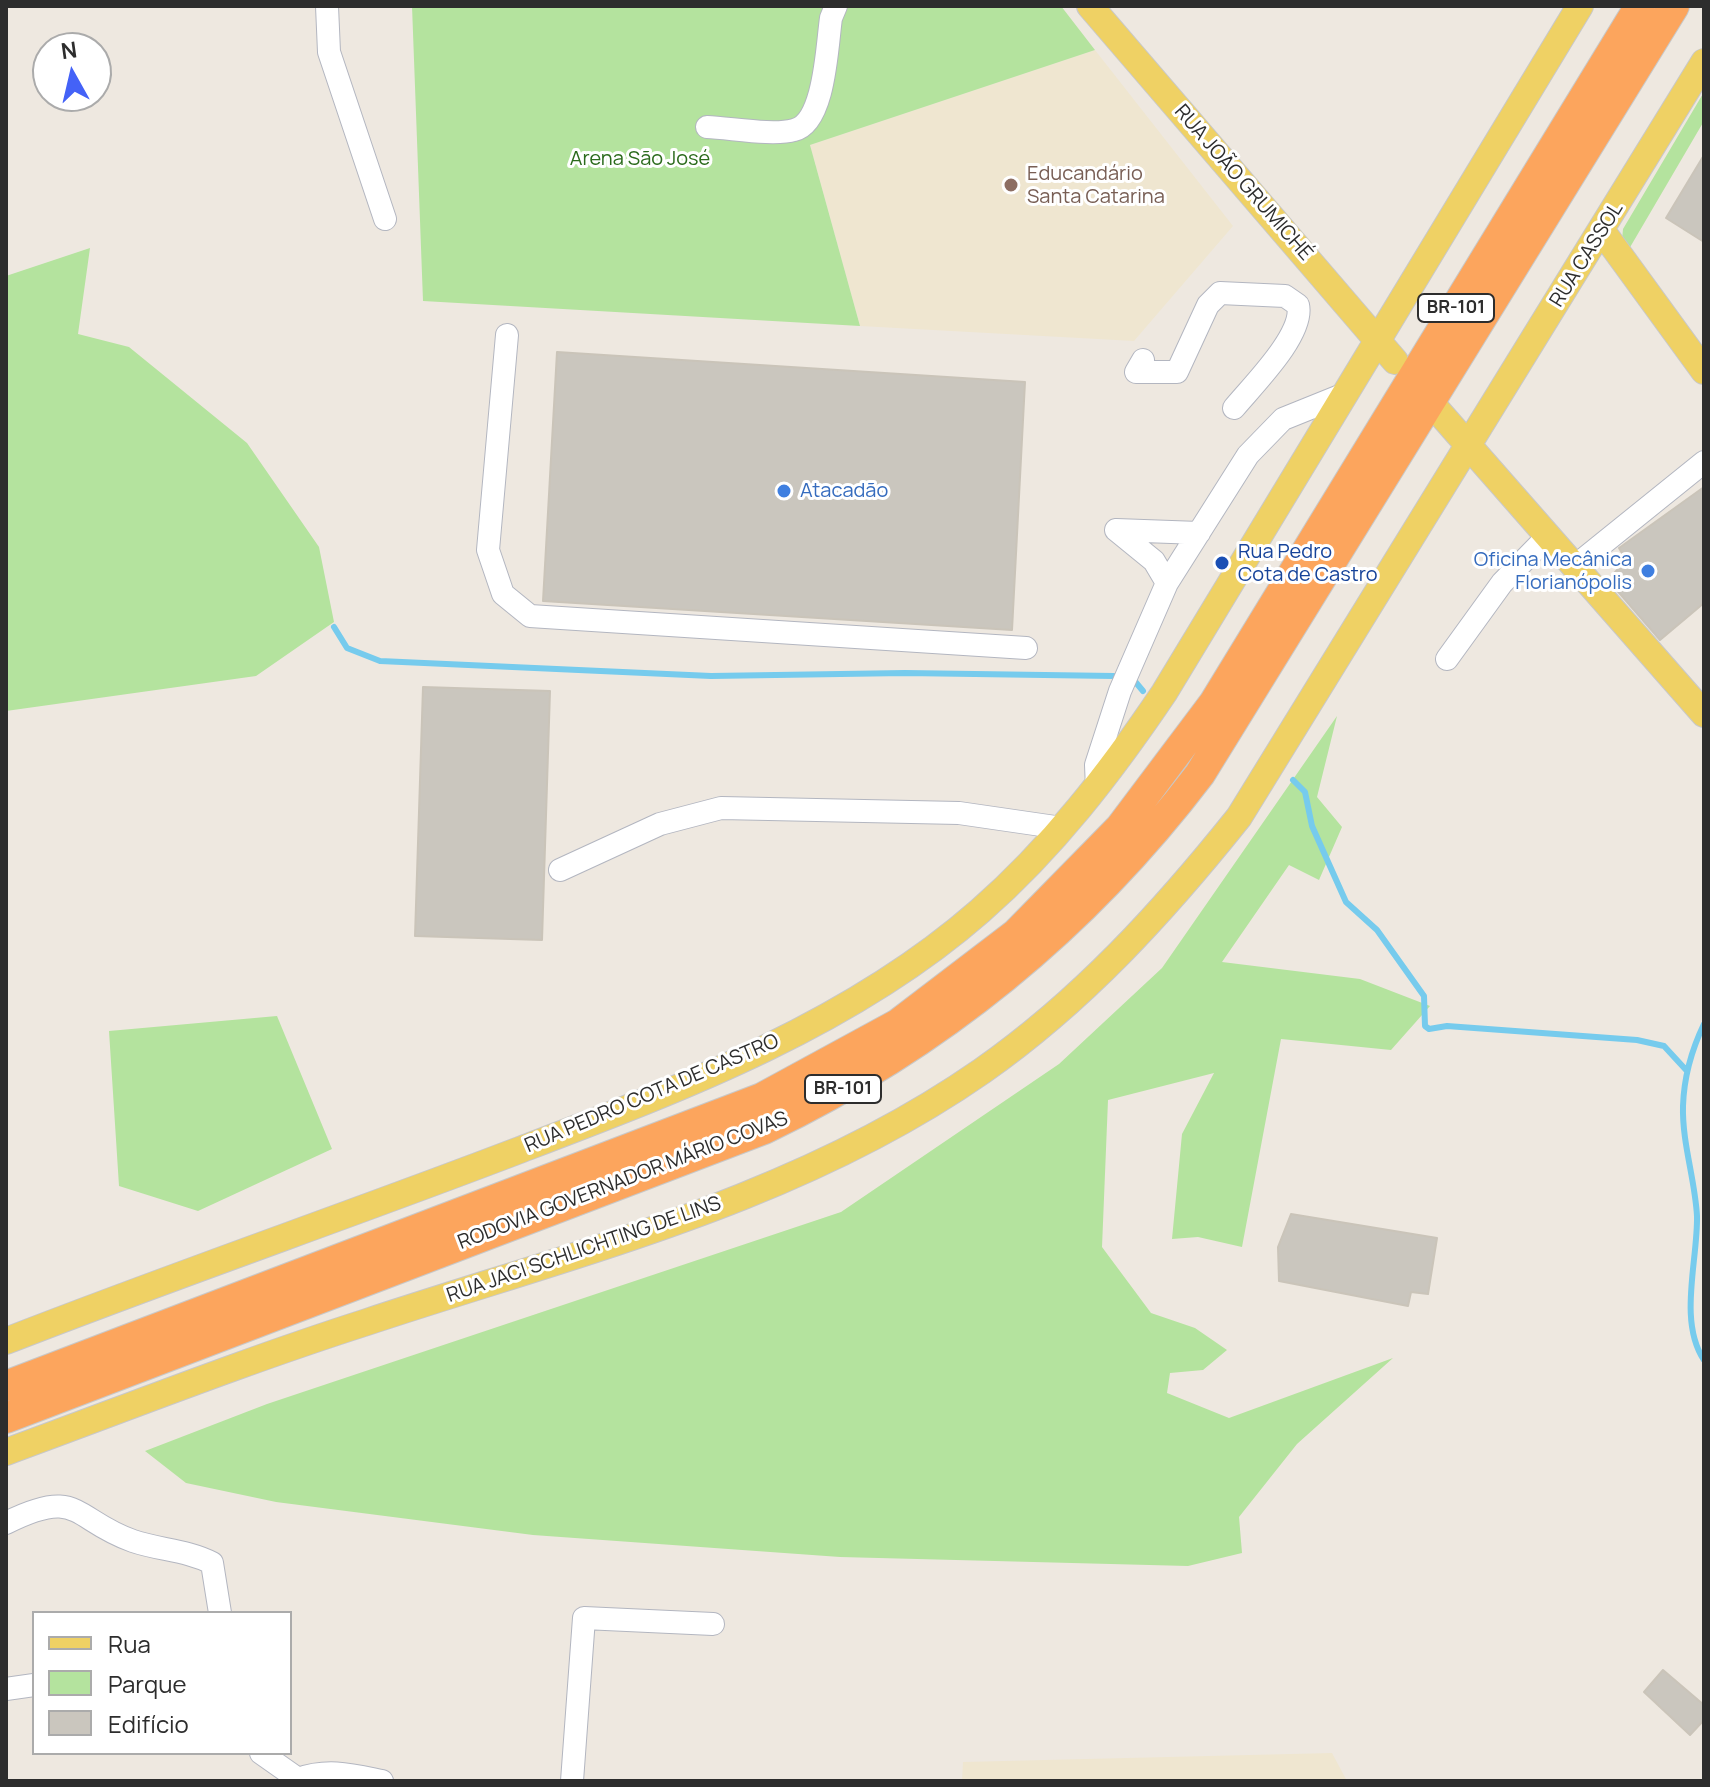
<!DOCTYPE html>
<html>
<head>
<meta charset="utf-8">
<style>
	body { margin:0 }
	#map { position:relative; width:1710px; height:1787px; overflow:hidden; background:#eee8e0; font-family:Manrope,sans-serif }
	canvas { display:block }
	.frame { position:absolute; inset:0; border:8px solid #2d2d2d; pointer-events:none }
	.legend { position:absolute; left:32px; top:1611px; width:260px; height:144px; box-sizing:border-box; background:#fff; border:2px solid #ababab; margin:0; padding:10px 14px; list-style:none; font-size:24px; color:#2d2d2d }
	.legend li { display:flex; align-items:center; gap:16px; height:40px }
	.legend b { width:40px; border:2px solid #ababab }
	.north { position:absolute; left:32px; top:32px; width:80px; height:80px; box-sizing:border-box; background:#fff; border:2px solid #ababab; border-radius:50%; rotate:352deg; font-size:22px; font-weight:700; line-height:32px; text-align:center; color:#2d2d2d }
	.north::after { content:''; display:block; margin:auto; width:28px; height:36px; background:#4462f7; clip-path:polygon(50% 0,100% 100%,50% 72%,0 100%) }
</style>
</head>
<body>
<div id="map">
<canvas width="1710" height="1787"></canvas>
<div class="frame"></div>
<ul class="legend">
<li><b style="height:10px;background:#efd164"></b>Rua</li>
<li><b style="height:22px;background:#b4e39e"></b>Parque</li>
<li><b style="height:22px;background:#cac6be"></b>Edifício</li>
</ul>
<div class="north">N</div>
</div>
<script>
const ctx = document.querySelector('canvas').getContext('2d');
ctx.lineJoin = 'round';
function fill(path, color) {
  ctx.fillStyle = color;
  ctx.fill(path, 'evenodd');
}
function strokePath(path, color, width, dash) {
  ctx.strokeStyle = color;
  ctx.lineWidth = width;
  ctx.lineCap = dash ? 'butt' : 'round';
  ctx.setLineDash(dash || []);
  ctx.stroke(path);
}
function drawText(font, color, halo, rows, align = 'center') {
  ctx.font = font + ' Manrope,sans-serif';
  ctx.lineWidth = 6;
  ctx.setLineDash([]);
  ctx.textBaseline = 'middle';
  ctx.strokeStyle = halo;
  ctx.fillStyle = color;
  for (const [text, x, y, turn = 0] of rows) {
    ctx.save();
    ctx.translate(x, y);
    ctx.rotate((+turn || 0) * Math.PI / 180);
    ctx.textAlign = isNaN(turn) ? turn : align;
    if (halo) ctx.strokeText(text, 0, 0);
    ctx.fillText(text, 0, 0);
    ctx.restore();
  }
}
const education = new Path2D(`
	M1095,50L1233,226L1134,341L860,326L810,145Z
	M1332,1753L1347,1781H962L963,1762Z`);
const green = new Path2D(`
	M412,6H1061L1095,50L810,145L860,326L423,301Z
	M1704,92V121L1629,249L1622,240L1623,229Z
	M90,248L78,334L129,347L247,443L319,547L334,622L256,676L6,711V276Z
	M1337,716L1317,797L1342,827L1319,880L1289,865L1222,962L1360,979L1430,1006L1391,1050L1281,1039L1242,1247L1198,1237L1172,1239L1182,1134L1214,1073L1108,1100L1102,1247L1151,1313L1195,1328L1227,1350L1203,1370L1170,1373L1167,1393L1229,1418L1393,1358L1297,1444L1239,1517L1242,1553L1188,1566L840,1557L533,1535L276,1502L186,1483L145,1451L267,1404L841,1212L1059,1064L1162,968Z
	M277,1016L332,1149L198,1211L119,1186L109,1031Z`);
const stream = new Path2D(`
	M334,627L347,648L380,661L711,676L905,673L1114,676
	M1133,679L1143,691
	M1293,780L1305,792L1312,826L1346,902L1377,930L1424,996L1425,1026L1429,1029L1447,1026L1637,1040L1664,1046L1687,1071
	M1704,1024C1691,1051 1684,1076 1683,1106C1682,1143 1695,1179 1697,1216C1698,1260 1678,1321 1704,1360`);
const building = new Path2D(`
	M1704,155V242L1666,218Z
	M557,352L1025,382L1012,630L543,601Z
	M1704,487V603L1660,640L1608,580L1626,560L1619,548Z
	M423,687L550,691L542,940L415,936Z
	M1291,1214L1437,1238L1428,1294L1411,1292L1408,1306L1279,1281L1278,1247Z
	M1663,1670L1704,1705V1720L1690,1735L1644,1692Z`);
const minor = new Path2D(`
	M327,6L329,52L385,219
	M707,127C731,128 773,136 794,130C825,123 827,45 831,18L836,6
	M507,335L488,550L503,594L530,616L1026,648
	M1143,360L1136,372H1177L1208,305L1220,293L1285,296L1298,305C1305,334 1252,386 1234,408
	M1116,530L1199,533
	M1116,530L1154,561L1167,583
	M1575,566L1704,462
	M1447,659L1502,583L1549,535
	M1097,788L1096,765L1120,691L1167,583L1248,455L1283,419L1345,394
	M560,870L660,824L721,808L959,813L1062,828
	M6,1523C80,1486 73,1520 133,1541C159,1550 187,1550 212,1563L220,1613
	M6,1689L34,1685
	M261,1753L298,1779
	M298,1779C328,1768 353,1775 382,1781
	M572,1781L584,1618L713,1624`);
const major = new Path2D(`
	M1090,6L1395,361
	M1602,231L1704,371
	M1439,412L1704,714
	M6,1341C175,1275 347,1216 517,1151C677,1090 849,1026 980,911C1052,848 1110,773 1164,693L1580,6
	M6,1452C126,1408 245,1361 367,1322C578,1252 797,1200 982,1071C1082,1001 1163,912 1239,817L1704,62`);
const highway = new Path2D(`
	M6,1386L762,1098L898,1024L1016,934L1120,828L1214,703L1640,6
	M6,1418L764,1129C939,1045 1083,928 1200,774L1674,6`);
const markers = [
	[1011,185,8,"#8d6e63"],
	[784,491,8,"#3f7fe0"],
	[1222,563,8,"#1a4fb4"],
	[1648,571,8,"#3f7fe0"]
];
const shields = [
	[1456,308,76],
	[843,1089,76]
];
const shieldNames = [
	["BR-101",1456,308],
	["BR-101",843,1089]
];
const parkNames = [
	["Arena São José",640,159]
];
const educationNames = [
	["Educandário",1027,174],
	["Santa Catarina",1027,197]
];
const streetNames = [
	["RUA JOÃO GRUMICHÉ",1243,183,49],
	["RUA CASSOL",1587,255,-58],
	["RUA PEDRO COTA DE CASTRO",652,1094,-23],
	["RODOVIA GOVERNADOR MÁRIO COVAS",623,1181,-21],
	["RUA JACI SCHLICHTING DE LINS",584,1250,-19]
];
const shopNames = [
	["Atacadão",800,491],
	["Oficina Mecânica",1632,560,"right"],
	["Florianópolis",1632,583,"right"]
];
const transitNames = [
	["Rua Pedro",1238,552],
	["Cota de Castro",1238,575]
];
fill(education, '#efe6d0');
fill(green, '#b4e39e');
strokePath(stream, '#76cbed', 6);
fill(building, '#cac6be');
strokePath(building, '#cac4b9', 2);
strokePath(minor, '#b3b6c0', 24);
strokePath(major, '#c8c8c8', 28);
strokePath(highway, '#c8c8c8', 32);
strokePath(minor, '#fff', 22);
strokePath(major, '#efd164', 26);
strokePath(highway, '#fca55d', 30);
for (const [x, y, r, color] of markers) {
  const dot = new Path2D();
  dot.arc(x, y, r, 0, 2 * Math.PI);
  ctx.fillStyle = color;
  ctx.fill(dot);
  strokePath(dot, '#fff', 3);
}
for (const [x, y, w] of shields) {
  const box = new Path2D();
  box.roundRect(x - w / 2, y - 14, w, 28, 6);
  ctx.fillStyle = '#fff';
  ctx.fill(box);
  strokePath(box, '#2d2d2d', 2);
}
drawText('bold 18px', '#2d2d2d', null, shieldNames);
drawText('20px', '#2b6b1c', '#fff', parkNames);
drawText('20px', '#785e54', '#fff', educationNames, 'left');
drawText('20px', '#2d2d2d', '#fff', streetNames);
drawText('20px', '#366cbe', '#fff', shopNames, 'left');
drawText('20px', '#164399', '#fff', transitNames, 'left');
</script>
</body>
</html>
